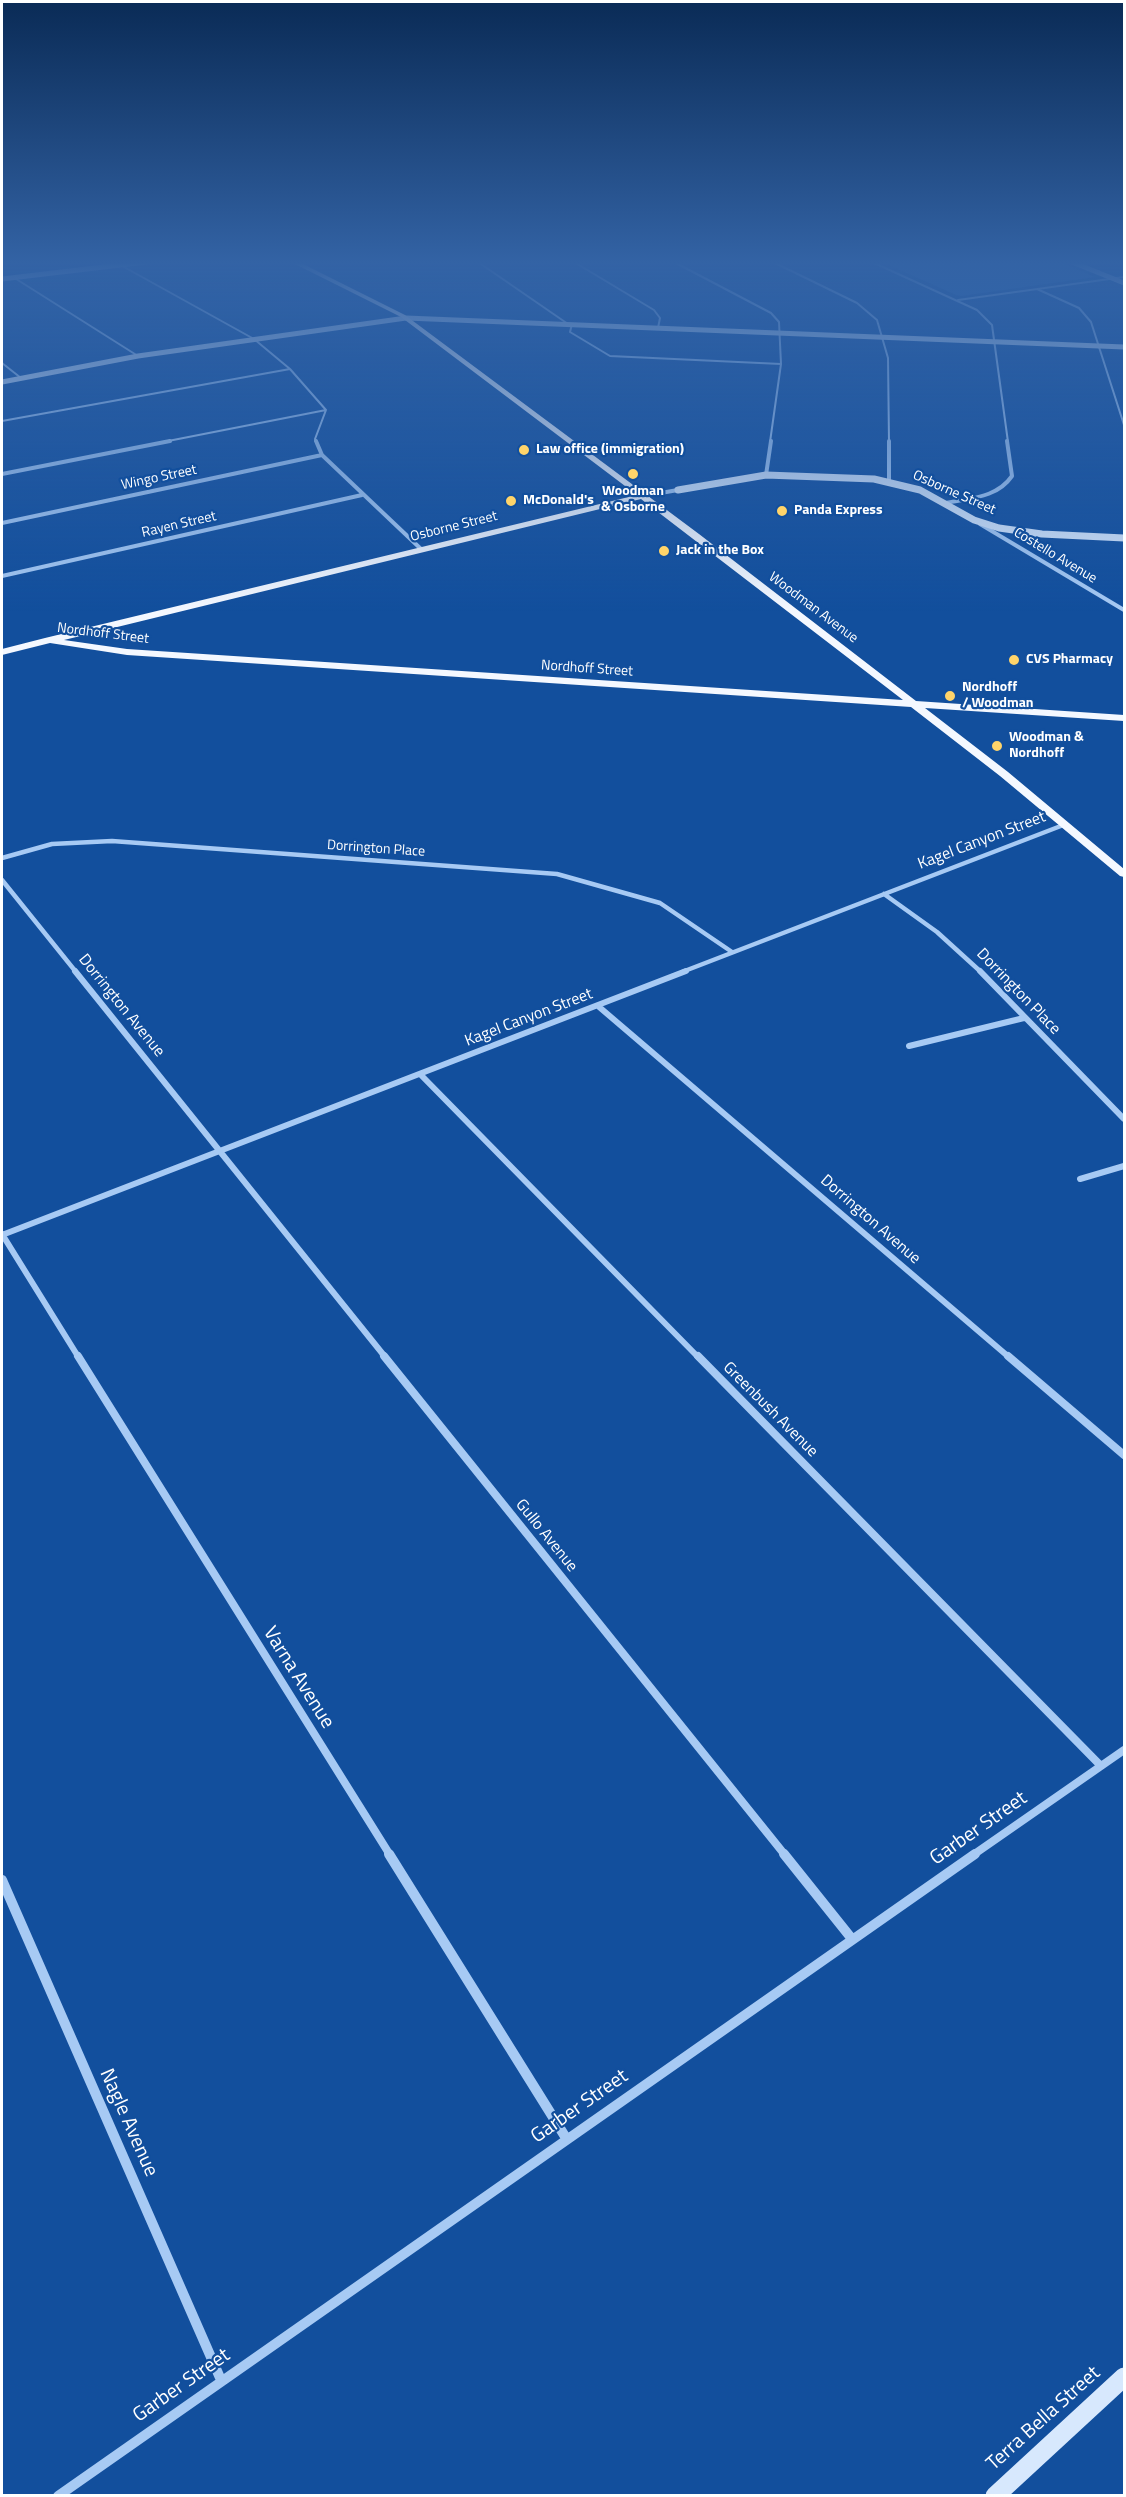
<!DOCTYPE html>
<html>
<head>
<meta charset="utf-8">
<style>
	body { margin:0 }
	#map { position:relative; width:1126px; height:2497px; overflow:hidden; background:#124f9d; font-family:"Titillium Web",sans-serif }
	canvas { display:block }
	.frame { position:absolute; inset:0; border:3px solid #fff; pointer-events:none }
</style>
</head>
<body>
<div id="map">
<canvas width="1126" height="2497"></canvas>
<div class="frame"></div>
</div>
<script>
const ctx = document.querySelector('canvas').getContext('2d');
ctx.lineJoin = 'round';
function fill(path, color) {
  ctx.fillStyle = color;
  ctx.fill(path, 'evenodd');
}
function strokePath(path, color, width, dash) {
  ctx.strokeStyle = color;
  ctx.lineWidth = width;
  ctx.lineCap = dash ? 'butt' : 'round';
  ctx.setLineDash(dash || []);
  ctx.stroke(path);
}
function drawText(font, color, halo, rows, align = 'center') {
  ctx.font = font + ' "Titillium Web",sans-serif';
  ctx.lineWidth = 4.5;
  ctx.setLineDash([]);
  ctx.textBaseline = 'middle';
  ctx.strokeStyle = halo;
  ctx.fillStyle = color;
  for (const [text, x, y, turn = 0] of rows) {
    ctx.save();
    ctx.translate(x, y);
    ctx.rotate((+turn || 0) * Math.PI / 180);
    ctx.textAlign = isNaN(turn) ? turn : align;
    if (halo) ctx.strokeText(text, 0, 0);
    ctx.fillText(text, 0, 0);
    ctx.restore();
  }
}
const green = new Path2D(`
	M882,262H1060L1095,277L962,296L956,295Z`);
const streetFar5 = new Path2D(`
	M115,262L254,339L290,369L326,410L315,439L316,442
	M478,262L568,324
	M574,262L654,310L660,318L658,328
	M674,262L771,313L779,322L781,364L770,442
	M773,262L857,303L877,320L888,358L889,442
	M872,262L977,310L992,325L1008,442
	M13,277L138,356
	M1037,289L1079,308L1091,322L1124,425
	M958,300L1124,277
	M572,324L570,332L610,356L781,364
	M2,363L21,378
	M2,421L290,369
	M163,442L326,410`);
const streetFar4 = new Path2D(`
	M316,441L322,455L421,549
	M889,441V482
	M2,474L170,441
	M766,475L771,441
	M643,496L678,490
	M946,503C970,498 997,498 1012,476L1007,441
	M2,523L322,455
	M980,524L1124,610
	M2,576L362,495`);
const streetFar3 = new Path2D(`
	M2,858L52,844L112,841L557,874L660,903L732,952
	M2,880L76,972
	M884,894L937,932L981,972
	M682,972L1066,824`);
const streetFar2 = new Path2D(`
	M75,971L386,1358
	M980,971L1124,1119
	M598,1006L1010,1358
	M909,1046L1024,1018
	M420,1074L699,1358
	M1080,1179L1124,1166
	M2,1234L79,1358
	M2,1235L686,971`);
const streetFar1 = new Path2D(`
	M78,1356L390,1855
	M384,1356L785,1855
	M698,1356L1101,1766
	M1008,1356L1124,1455
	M973,1855L1124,1750`);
const street = new Path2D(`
	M389,1854L566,2138
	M784,1854L852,1939
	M2,1880L221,2380
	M58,2496L975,1854`);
const secondaryFar2 = new Path2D(`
	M1072,262L1124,283
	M2,279L146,262
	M2,382L138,356L406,318L1124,347`);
const secondaryFar1 = new Path2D(`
	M678,490L766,475L874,479L920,490L974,520L999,528L1042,534L1124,538`);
const secondary = new Path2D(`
	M995,2496L1124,2377`);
const primary = new Path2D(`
	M291,262H299L405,315L699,534L916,701L1124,715V721L925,708L1008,772L1124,869V877L1120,876L1000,776L911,707L127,655L50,643L2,655V649L45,638L637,495L401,317ZM641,499L903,700L127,649L64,640Z`);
const markers = [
	[524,450,6,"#ffd46a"],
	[633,474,6,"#ffd46a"],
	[511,501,6,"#ffd46a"],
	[782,511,6,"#ffd46a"],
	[664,551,6,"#ffd46a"],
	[1014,660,6,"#ffd46a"],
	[950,696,6,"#ffd46a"],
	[997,746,6,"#ffd46a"]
];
const farPoinames = [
	["Law office (immigration)",536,450],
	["Woodman",633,492,"center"],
	["& Osborne",633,508,"center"],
	["McDonald's",523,501],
	["Panda Express",794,511],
	["Jack in the Box",676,551],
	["CVS Pharmacy",1026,660],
	["Nordhoff",962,688],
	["/ Woodman",962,704],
	["Woodman &",1009,738],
	["Nordhoff",1009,754]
];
const farStreetnames = [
	["Wingo Street",159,478,-12],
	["Osborne Street",954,493,24],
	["Rayen Street",179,525,-13],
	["Osborne Street",454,527,-14],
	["Costello Avenue",1055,556,31],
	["Woodman Avenue",813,608,37],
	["Nordhoff Street",103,634,7],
	["Nordhoff Street",587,669,4],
	["Dorrington Place",376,849,4]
];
const streetNames = [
	["Kagel Canyon Street",982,841,-21],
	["Dorrington Place",1018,992,46],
	["Dorrington Avenue",121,1006,51],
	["Kagel Canyon Street",529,1018,-21],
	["Dorrington Avenue",870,1220,41],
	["Greenbush Avenue",770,1410,45],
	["Gullo Avenue",546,1536,51]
];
const nearStreetnames = [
	["Varna Avenue",298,1678,58],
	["Garber Street",979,1829,-35],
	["Garber Street",580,2107,-35],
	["Nagle Avenue",128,2123,66],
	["Garber Street",182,2386,-35],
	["Terra Bella Street",1044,2419,-42]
];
fill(green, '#2469bb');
strokePath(streetFar5, '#a7caf4', 2);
strokePath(streetFar4, '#a7caf4', 4);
strokePath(streetFar3, '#a7caf4', 4.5);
strokePath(streetFar2, '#a7caf4', 6);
strokePath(streetFar1, '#a7caf4', 8);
strokePath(street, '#a7caf4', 10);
strokePath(secondaryFar2, '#d7e8fd', 5);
strokePath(secondaryFar1, '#d7e8fd', 7);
strokePath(secondary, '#d7e8fd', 19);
fill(primary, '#f4f8ff');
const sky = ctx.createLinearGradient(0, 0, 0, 612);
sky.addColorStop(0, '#0a2b56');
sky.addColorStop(0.43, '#3363a5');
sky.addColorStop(1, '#3363a500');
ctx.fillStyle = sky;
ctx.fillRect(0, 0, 1126, 612);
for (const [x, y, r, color] of markers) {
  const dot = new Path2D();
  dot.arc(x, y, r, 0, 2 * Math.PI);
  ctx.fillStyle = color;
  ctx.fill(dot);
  strokePath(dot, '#124f9d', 2);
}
drawText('bold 14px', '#fff', '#124f9d', farPoinames, 'left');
drawText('14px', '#fff', '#124f9d', farStreetnames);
drawText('16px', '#fff', '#124f9d', streetNames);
drawText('20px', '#fff', '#124f9d', nearStreetnames);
</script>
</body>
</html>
